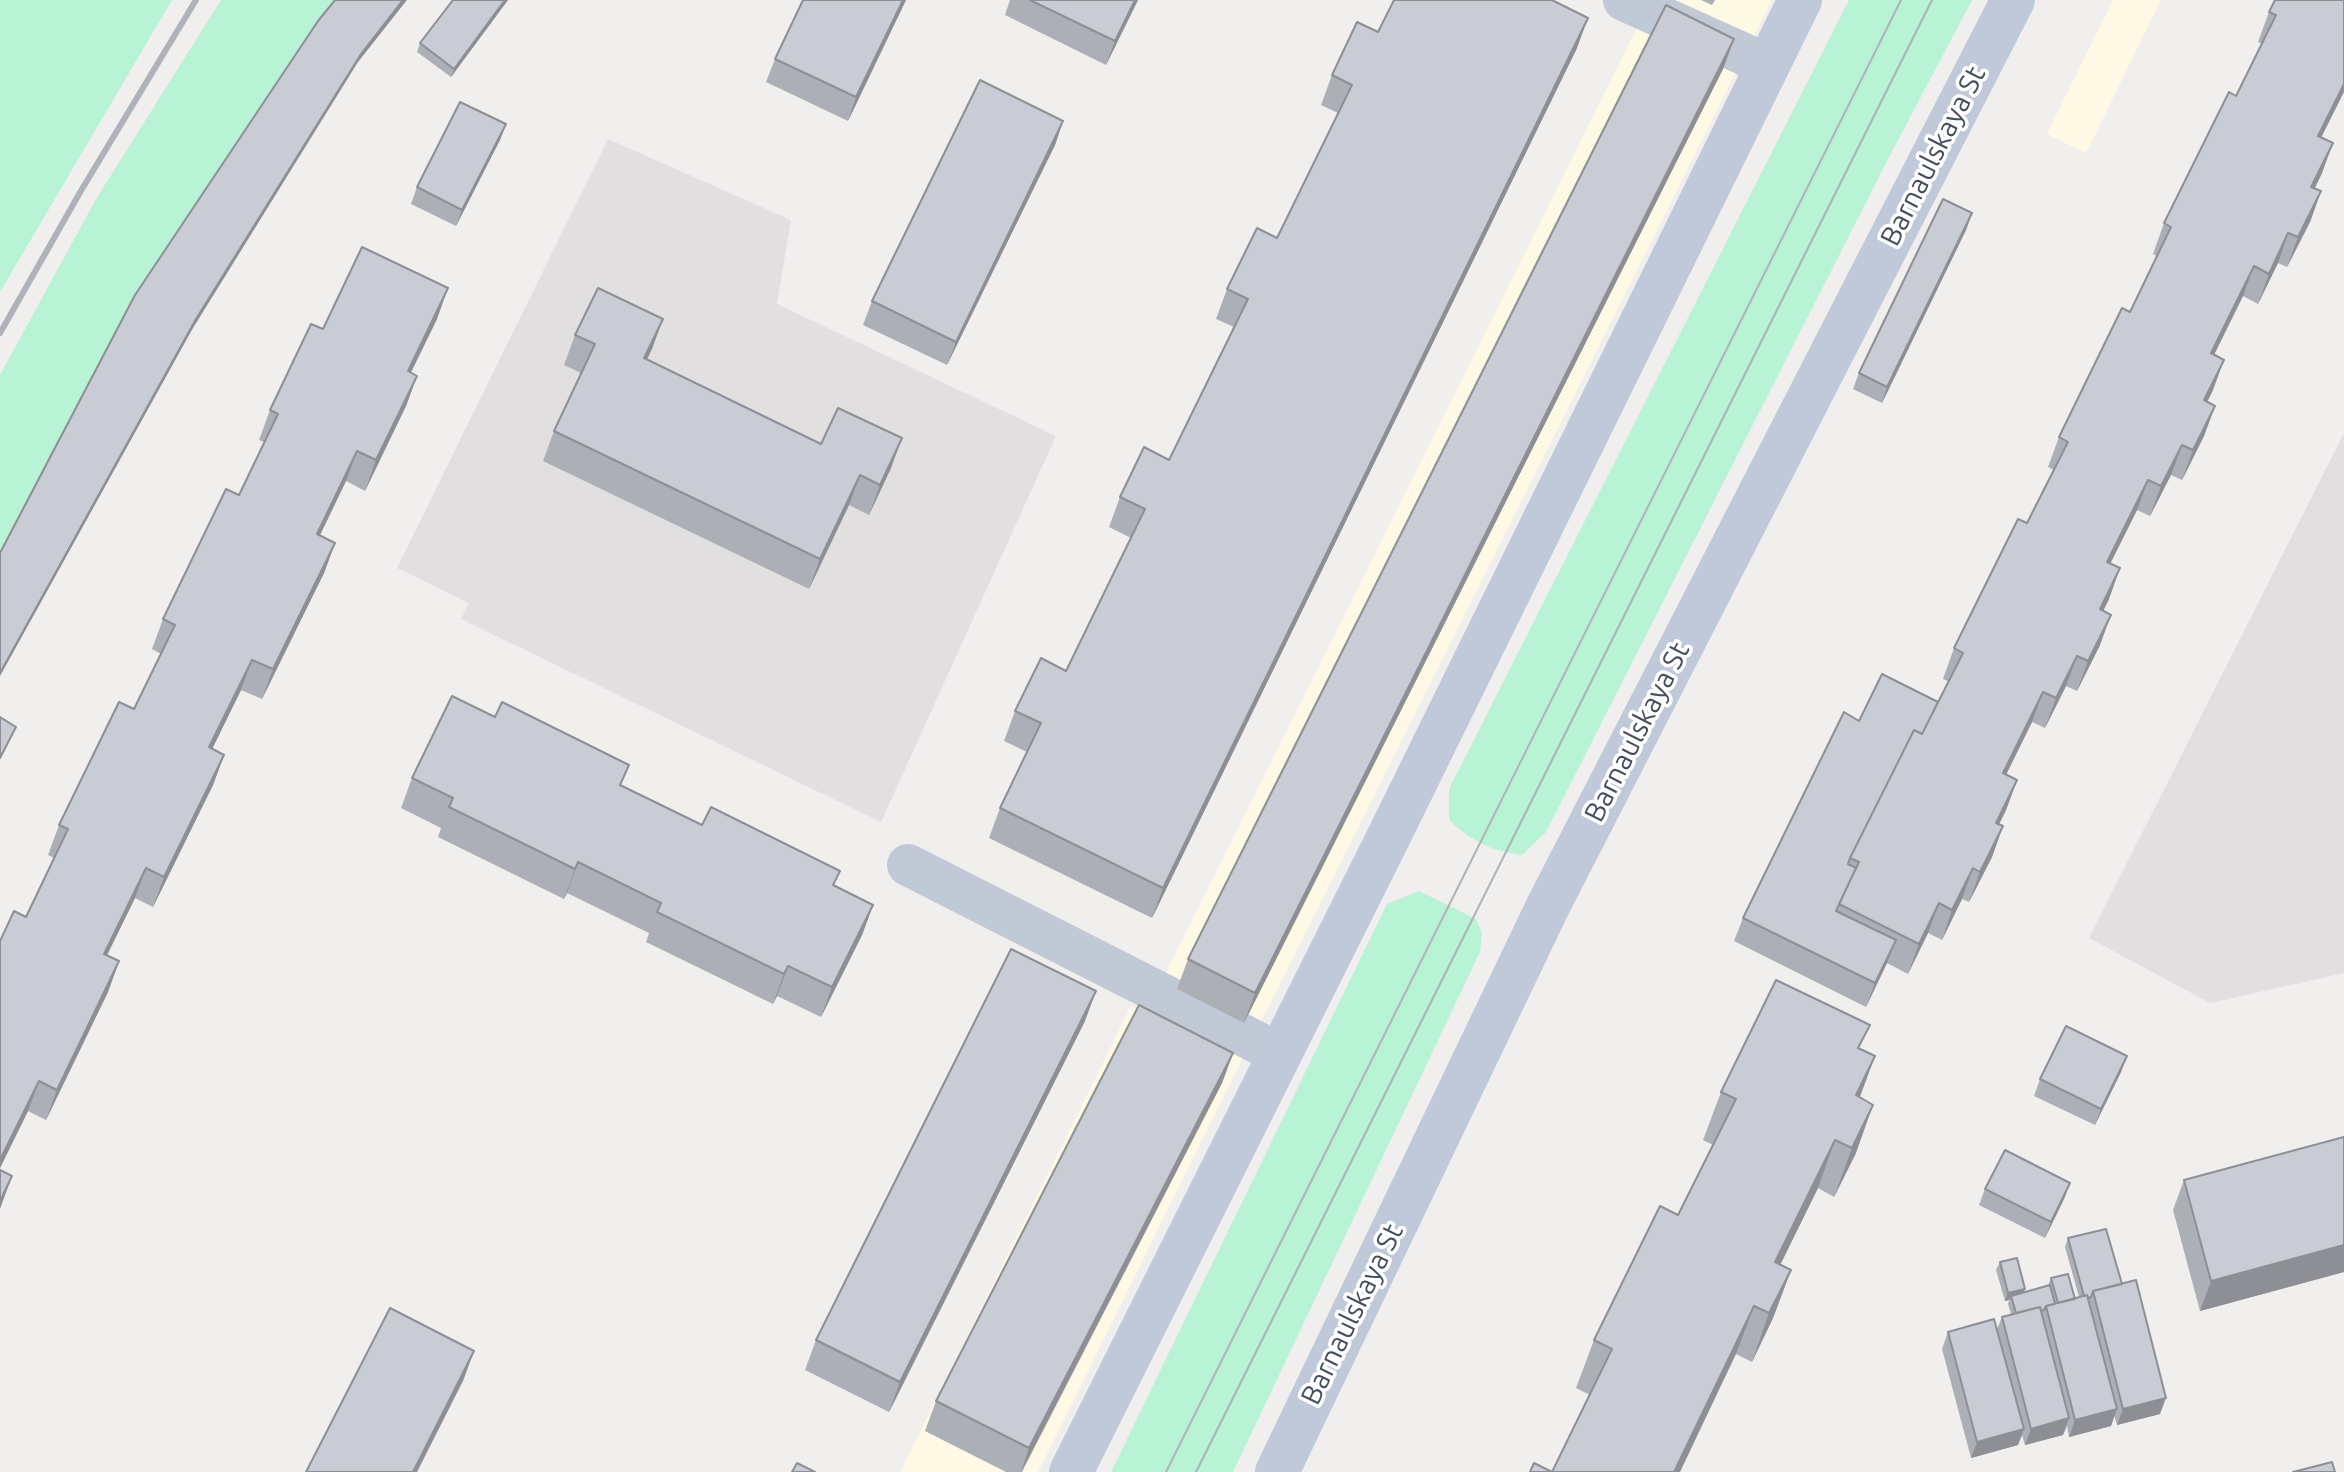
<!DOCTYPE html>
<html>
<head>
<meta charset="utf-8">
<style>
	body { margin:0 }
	canvas { display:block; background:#f1eeee }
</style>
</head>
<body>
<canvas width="2344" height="1472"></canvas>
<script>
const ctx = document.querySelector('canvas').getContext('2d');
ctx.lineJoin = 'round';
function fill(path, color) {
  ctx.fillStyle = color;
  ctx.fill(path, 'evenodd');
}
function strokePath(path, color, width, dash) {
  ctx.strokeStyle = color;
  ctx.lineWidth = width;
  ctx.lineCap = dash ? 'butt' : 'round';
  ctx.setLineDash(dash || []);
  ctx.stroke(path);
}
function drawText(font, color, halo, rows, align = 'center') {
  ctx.font = font + ' Ubuntu,sans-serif';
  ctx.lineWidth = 7;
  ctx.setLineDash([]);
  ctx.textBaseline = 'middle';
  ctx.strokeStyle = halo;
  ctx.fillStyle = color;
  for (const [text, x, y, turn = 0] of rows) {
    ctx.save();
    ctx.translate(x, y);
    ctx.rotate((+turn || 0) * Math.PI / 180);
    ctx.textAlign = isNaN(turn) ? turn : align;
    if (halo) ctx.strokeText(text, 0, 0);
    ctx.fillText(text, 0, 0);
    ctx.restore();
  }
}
const commercial = new Path2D(`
	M1651,0H1772L1258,1027L1038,1472H900L1131,1006L1146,1013Z
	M2113,0H2161L2086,153L2047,134Z`);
const education = new Path2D(`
	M608,139L791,220L777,304L1056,436L881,822L461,619L469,603L397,568Z
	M2344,433V973L2210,1003L2089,938Z`);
const green = new Path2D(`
	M0,0H172L0,292Z
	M221,0H338L0,556V375L96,199Z
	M1849,0H1972L1887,161L1546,832L1522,855C1494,852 1469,840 1449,820V789Z
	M1419,891L1476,919L1482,933L1480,952L1233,1472H1111L1387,904Z`);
const street = new Path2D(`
	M1624,0L1768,65
	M908,865L1280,1054`);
const secondary = new Path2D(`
	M1071,1472L1388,838L1800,0
	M1277,1472L1548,906L2013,0`);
const tram = new Path2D(`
	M1166,1472L1901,0
	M1196,1472L1932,0`);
const rail = new Path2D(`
	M0,333L82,189L196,0`);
const wall = new Path2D(`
	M453,0H508L451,77L417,52L420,43Z
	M803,0H906L848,121L766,82L775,59Z
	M1010,0H1138L1106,65L1005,15Z
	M1701,0H1715L1712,5Z
	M2275,0L2322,138V173L2315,188L2321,191L2310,222L2287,267L2278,263L2258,304L2243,296L2214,355L2213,390L2207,402L2215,406L2204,436L2182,480L2171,475L2150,516L2137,510L2110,564L2109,599L2103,611L2100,645L2077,691L2066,686L2045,728L2032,722L2006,775L2017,780L2006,810L1999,824L2003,826L1992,857L1969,902L1962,899L1942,940L1928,933L1908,974L1887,963L1866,1007L1734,941L1743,918L1859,721L1938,702L1948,681L1943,679L1954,648L2027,523L2054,470L2048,467L2059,437L2130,312L2157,256L2153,254L2164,223L2236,96L2262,44L2258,42L2269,12Z
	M1378,32L1577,48L1152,918L989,838L1000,808L1027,752L1004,741L1015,711L1066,671L1131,538L1109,527L1120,497L1169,460L1234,327L1216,319L1227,289L1277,238L1338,113L1321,105L1332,75Z
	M1734,39L1723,69L1244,1023L1177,989L1188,959Z
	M1063,121L1055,145L947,365L863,325L872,301Z
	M506,124L500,140L456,226L411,204L417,187Z
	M1972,213L1966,230L1882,403L1853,389L1859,373Z
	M437,319L411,372L417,376L406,406L365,491L346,481L320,535L335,543L324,573L262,699L241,690L212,749L224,755L213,785L153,907L135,898L107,955L119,961L108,992L46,1120L28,1111L0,1168V941L26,917L54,858L48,855L59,825L134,709L161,654L152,649L163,619L239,495L264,442L259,440L270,410L323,329Z
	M663,319L647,360L821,444L891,468L869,515L849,505L809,589L543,461L554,431L581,373L564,365L575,335Z
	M412,778L622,786L702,825L835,885L873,905L862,935L821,1017L777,996L773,1004L646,942L649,933L567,893L564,899L438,837L441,828L401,808Z
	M1085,1021L889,1412L805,1370L816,1340Z
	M1861,1050L1860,1097L1856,1153L1834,1197L1818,1188L1780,1265L1791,1270L1773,1318L1752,1362L1736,1354L1552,1472L1590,1395L1576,1388L1594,1340L1678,1215L1713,1145L1703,1140L1721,1092Z
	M1233,1053L1222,1083L1022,1472H1006L925,1431L936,1401Z
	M2127,1056L2121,1072L2095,1125L2034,1096L2040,1079Z
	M2344,1137V1272L2200,1311L2173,1210L2184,1180Z
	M2070,1183L2064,1199L2045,1238L1979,1205L1985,1189Z
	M2068,1238L2160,1414L2117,1425L2114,1415L2111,1426L2069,1437L2067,1426L2063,1435L2025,1445L2022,1435L2018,1445L1971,1458L1942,1349L1948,1332L1997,1329L2002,1317L2011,1314L2008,1304L2009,1300L2005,1301L1996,1270L2000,1262L2024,1292L2048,1285L2051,1278L2075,1299L2079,1297L2065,1247Z`);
const shadedWall = new Path2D(`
	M403,0H407L358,62L193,328L0,676V673L196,319L361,54Z
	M505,0H508L451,77L454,69Z
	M903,0H906L848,121L856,97Z
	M1135,0H1138L1106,65L1115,41Z
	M1588,18L1577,48L1152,918L1163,888Z
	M1734,39L1723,69L1244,1023L1255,993Z
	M2344,84V92L2307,166L2318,136Z
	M1063,121L1055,145L947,365L956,342Z
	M506,124L500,140L456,226L462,210Z
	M2333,143L2322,173L2300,217L2311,187Z
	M2321,191L2310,222L2287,267L2298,237Z
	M1972,213L1966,230L1882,403L1887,387Z
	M2288,233L2278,263L2258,304L2269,274Z
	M2254,266L2243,296L2200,383L2211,353Z
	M448,288L437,319L397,401L408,371Z
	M663,319L652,349L633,388L644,358Z
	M2224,360L2213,390L2193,430L2204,400Z
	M417,376L406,406L365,491L376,460Z
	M2215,406L2204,436L2182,480L2193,450Z
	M902,438L891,468L869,515L880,485Z
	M2182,445L2171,475L2150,516L2161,486Z
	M357,451L346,481L306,564L317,534Z
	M860,475L849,505L809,589L820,559Z
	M2148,480L2137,510L2096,592L2107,562Z
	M335,543L324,573L262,699L273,669Z
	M2120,568L2109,599L2089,640L2100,609Z
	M2111,615L2100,645L2077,691L2088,661Z
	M2077,656L2066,686L2045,728L2056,698Z
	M252,660L241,690L198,778L209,747Z
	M2043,692L2032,722L1992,803L2003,773Z
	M224,755L213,785L153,907L164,877Z
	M2017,780L2006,810L1985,853L1996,823Z
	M2003,826L1992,857L1969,902L1980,872Z
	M578,862L567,893L564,899L575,869Z
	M146,868L135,898L93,984L104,954Z
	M1973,868L1962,899L1942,940L1952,910Z
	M1939,903L1928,933L1908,974L1919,944Z
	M873,905L862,935L821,1017L832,987Z
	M1896,940L1887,963L1866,1007L1875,983Z
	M119,961L108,992L46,1120L57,1090Z
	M788,966L777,996L773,1004L784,974Z
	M1096,991L1085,1021L889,1412L900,1382Z
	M1233,1053L1222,1083L1021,1472L1029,1448Z
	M1875,1056L1857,1105L1838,1143L1856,1095Z
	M2127,1056L2121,1072L2095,1125L2101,1109Z
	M39,1081L28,1111L0,1168V1160Z
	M1873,1105L1856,1153L1834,1197L1852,1148Z
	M1835,1140L1818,1188L1758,1310L1775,1262Z
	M12,1176L0,1209V1201Z
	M2070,1183L2064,1199L2045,1238L2051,1222Z
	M2344,1245V1272L2200,1311L2211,1281Z
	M1791,1270L1773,1318L1752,1362L1769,1313Z
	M2025,1289L2022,1297L2011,1296L2009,1300L2005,1301L2008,1293Z
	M1754,1306L1736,1354L1680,1472H1674Z
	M474,1351L463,1381L417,1472H413Z
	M2166,1398L2160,1414L2117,1425L2123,1409Z
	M2117,1409L2111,1426L2069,1437L2075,1420Z
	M2069,1418L2063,1435L2025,1445L2031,1429Z
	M2024,1429L2018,1445L1971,1458L1977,1442Z`);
const building = new Path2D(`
	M335,0H403L361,54L196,319L0,673V553L135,295L318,21Z
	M453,0H505L454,69L420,43Z
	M803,0H903L856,97L775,59Z
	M1030,0H1135L1115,41Z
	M1394,0H1552L1588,18L1163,888L1000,808L1041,723L1015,711L1041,658L1066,671L1145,509L1120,497L1144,447L1169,460L1248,299L1227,289L1257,228L1277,238L1352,85L1332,75L1357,22L1378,32Z
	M2275,0H2344V84L2318,136L2333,143L2311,187L2321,191L2298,237L2288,233L2269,274L2254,266L2211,353L2224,360L2204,400L2215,406L2193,450L2182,445L2161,486L2148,480L2107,562L2120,568L2100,609L2111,615L2088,661L2077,656L2056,698L2043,692L2003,773L2017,780L1996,823L2003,826L1980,872L1973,868L1952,910L1939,903L1919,944L1839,904L1859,862L1850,858L1914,730L1922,734L1963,653L1954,648L2018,519L2027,523L2068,442L2059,437L2122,308L2130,312L2171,227L2164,223L2229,92L2236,96L2276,15L2269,12Z
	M1666,5L1734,39L1255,993L1188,959Z
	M980,80L1063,121L956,342L872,301Z
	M460,102L506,124L462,210L417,187Z
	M1943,199L1972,213L1887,387L1859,373Z
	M362,247L448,288L408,371L417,376L376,460L357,451L317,534L335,543L273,669L252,660L209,747L224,755L164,877L146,868L104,954L119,961L57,1090L39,1081L0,1160V941L14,911L26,917L68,829L59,825L119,702L134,709L175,625L163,619L226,489L239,495L278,414L270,410L311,324L323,329Z
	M598,288L663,319L644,358L821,444L838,408L902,438L880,485L860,475L820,559L554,431L595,344L575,335Z
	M1882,674L1938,702L1922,734L1914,730L1850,858L1848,864L1856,868L1836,911L1896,940L1875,983L1743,918L1844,712L1859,721Z
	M452,696L495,717L502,702L629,765L620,785L702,825L711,807L840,871L833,885L873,905L832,987L788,966L784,974L657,912L661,903L578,862L575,869L449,807L453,798L412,778Z
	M0,717L16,727L0,758Z
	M1011,949L1096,991L900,1382L816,1340Z
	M1776,980L1870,1025L1858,1048L1875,1056L1856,1095L1873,1105L1852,1148L1835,1140L1775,1262L1791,1270L1769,1313L1754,1306L1674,1472H1530L1534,1463L1552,1472L1612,1349L1594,1340L1660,1206L1678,1215L1736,1099L1721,1092Z
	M1139,1005L1233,1053L1029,1448L936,1401Z
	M2066,1026L2127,1056L2101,1109L2040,1079Z
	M2344,1137V1245L2211,1281L2184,1180Z
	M2005,1150L2070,1183L2051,1222L1985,1189Z
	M0,1170L12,1176L0,1201Z
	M2106,1229L2122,1284L2093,1291L2091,1297L2088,1298L2087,1295L2084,1296L2068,1238Z
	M2017,1258L2025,1289L2008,1293L2000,1262Z
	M2068,1274L2075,1299L2058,1303L2051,1278Z
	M2136,1280L2166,1398L2123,1409L2093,1291Z
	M2050,1285L2055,1304L2046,1306L2044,1310L2041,1311L2040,1307L2016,1313L2011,1296Z
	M2087,1295L2117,1409L2075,1420L2046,1306Z
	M2040,1307L2069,1418L2031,1429L2002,1317Z
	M390,1308L474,1351L413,1472H306Z
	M1994,1319L2024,1429L1977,1442L1948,1332Z
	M2332,1462L2335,1472H2293Z
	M797,1463L815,1472H792Z`);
const streetNames = [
	["Barnaulskaya St",1933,156,-63],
	["Barnaulskaya St",1637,732,-63],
	["Barnaulskaya St",1352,1314,-64]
];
fill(commercial, '#fef9e5');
fill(education, '#e2dfe0');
fill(green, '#b7f3d4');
strokePath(street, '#c0c9d5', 42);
strokePath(secondary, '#bfc9d9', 44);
strokePath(tram, '#afb2b9', 2);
strokePath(rail, '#afb2b9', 6);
fill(wall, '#adafb6');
fill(shadedWall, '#8d8f94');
fill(building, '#c9ccd4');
strokePath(building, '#8d8f94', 2);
drawText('28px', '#444f5d', '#fff', streetNames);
</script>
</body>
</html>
